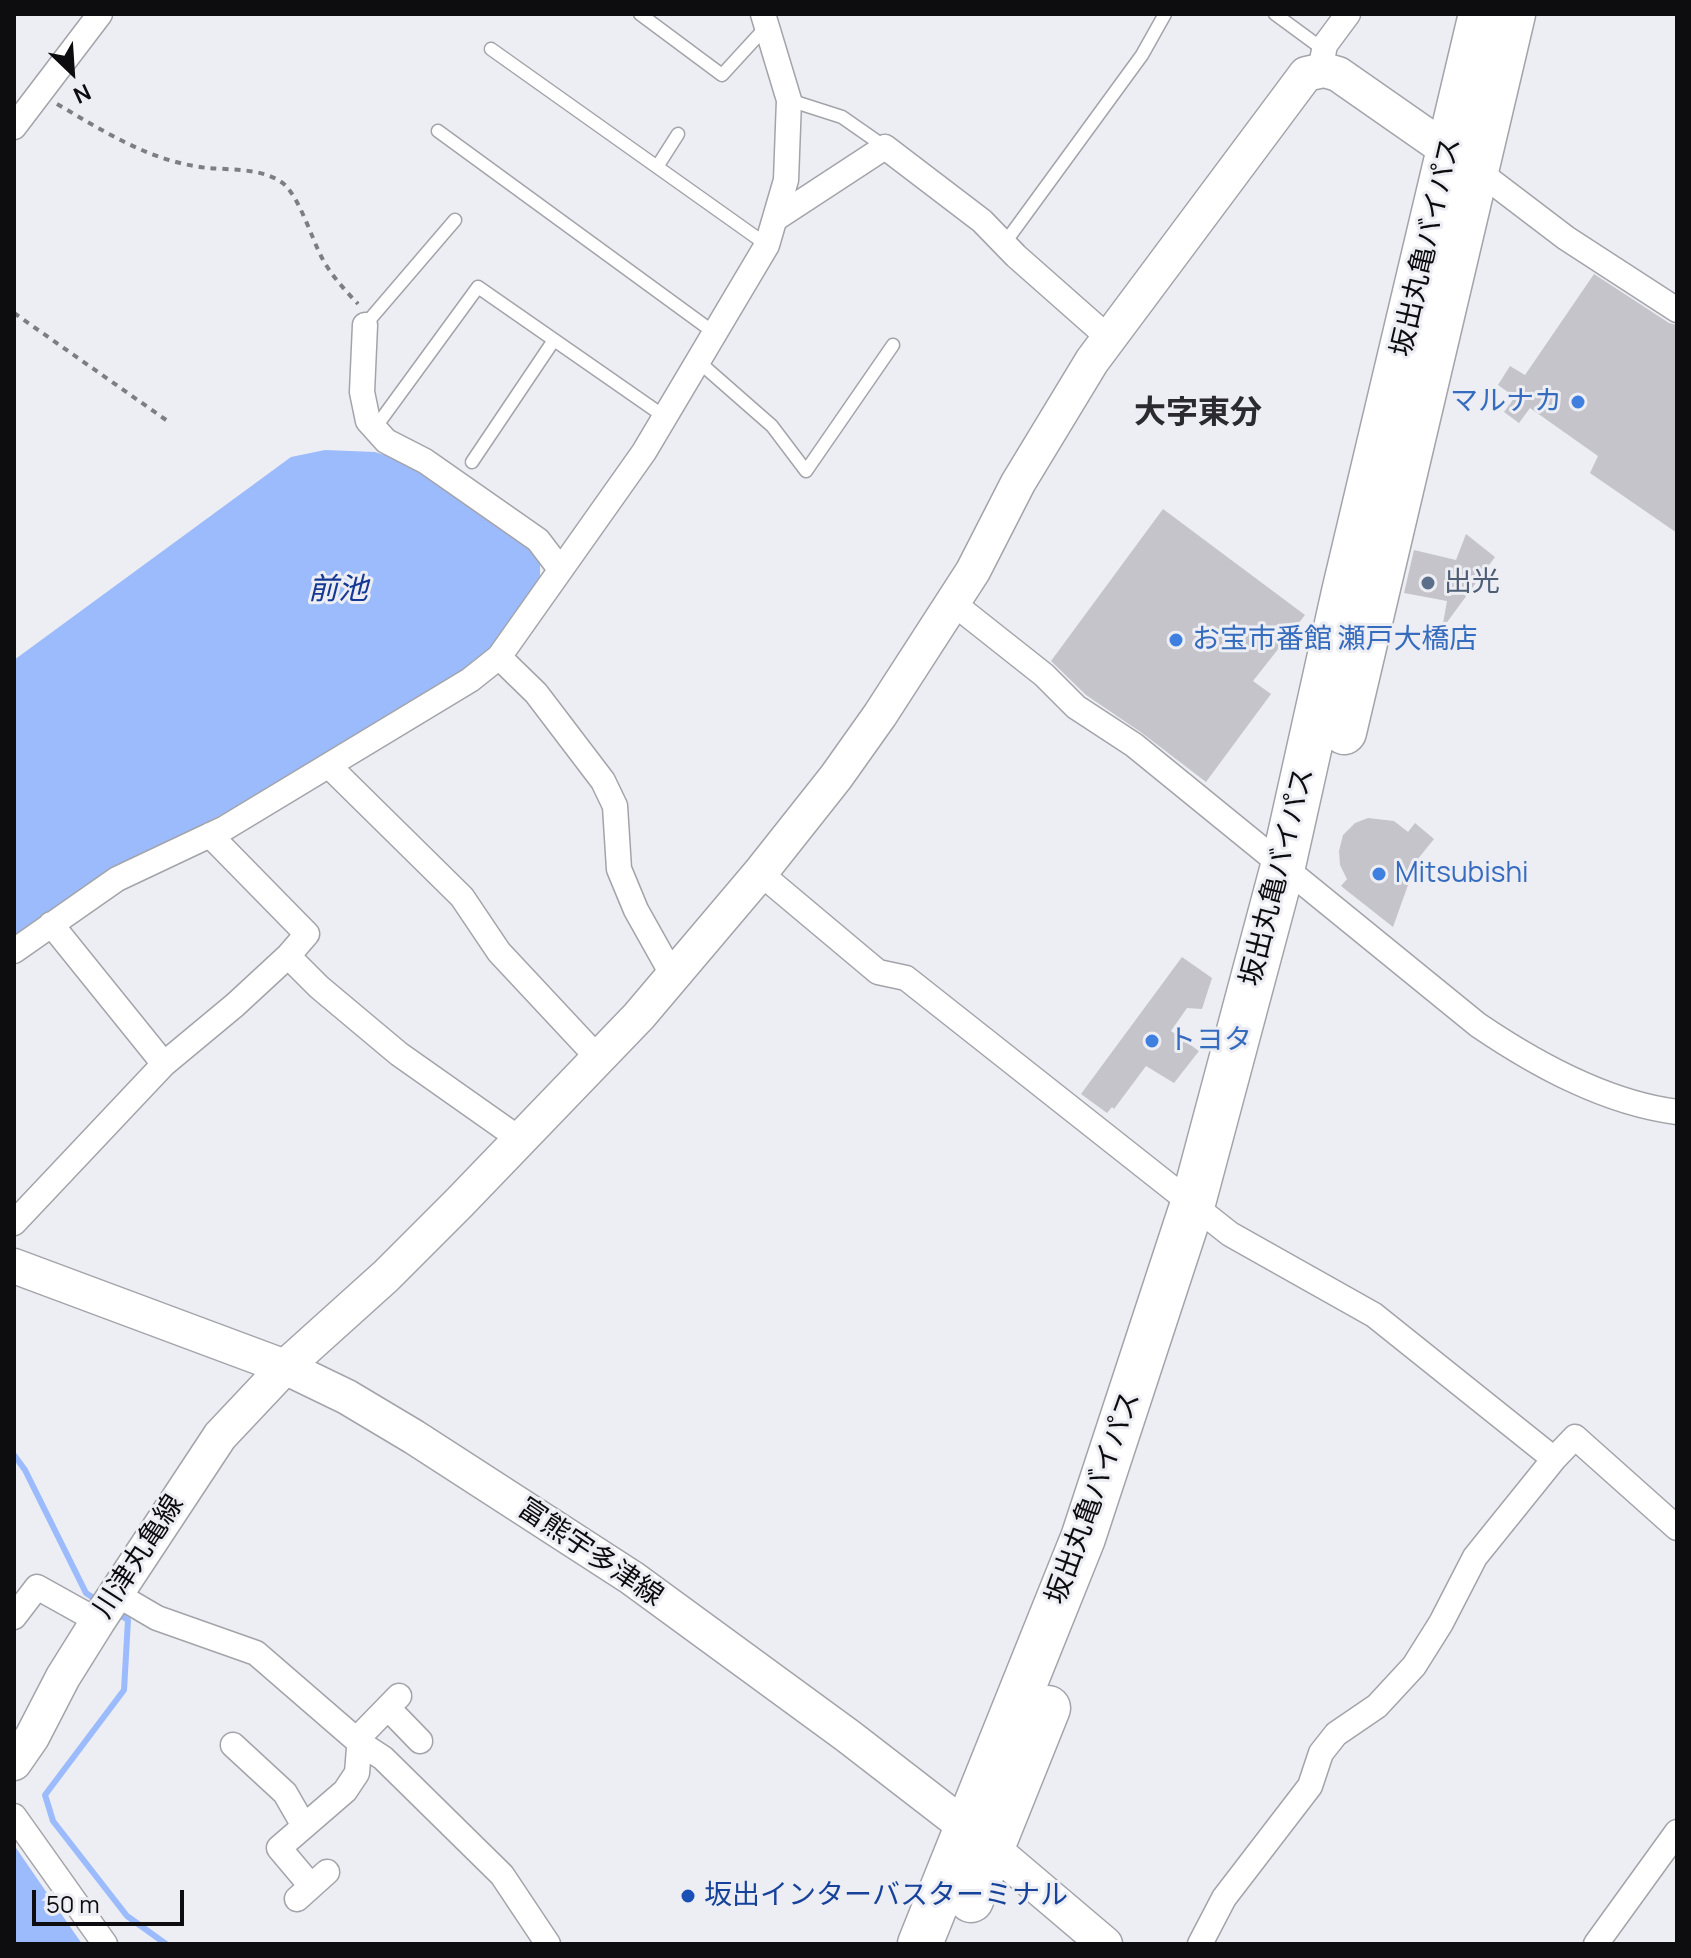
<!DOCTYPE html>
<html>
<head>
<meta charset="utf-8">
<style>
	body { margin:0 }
	#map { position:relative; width:1691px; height:1958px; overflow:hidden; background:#ededf4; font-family:Manrope,sans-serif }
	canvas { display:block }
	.frame { position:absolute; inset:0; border:16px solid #0d0d0f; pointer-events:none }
	.north { position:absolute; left:32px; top:32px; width:80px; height:80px; -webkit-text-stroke:6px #ededf4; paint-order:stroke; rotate:155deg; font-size:22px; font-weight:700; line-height:32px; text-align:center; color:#0d0d0f }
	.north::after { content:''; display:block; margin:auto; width:28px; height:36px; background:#0d0d0f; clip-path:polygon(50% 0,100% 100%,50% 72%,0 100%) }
	.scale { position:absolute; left:32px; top:1890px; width:152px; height:36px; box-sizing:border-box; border:4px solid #0d0d0f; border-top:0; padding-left:10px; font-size:24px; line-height:28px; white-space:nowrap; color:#0d0d0f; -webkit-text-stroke:6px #ededf4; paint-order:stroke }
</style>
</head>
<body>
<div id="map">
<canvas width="1691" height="1958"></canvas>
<div class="frame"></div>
<div class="north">N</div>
<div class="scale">50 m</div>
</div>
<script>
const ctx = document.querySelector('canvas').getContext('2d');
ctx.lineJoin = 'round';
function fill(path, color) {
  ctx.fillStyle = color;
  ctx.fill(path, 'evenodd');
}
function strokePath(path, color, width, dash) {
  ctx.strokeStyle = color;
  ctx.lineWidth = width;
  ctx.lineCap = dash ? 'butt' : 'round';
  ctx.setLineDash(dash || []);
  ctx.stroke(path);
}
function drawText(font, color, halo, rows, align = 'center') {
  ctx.font = font + ' Manrope,"Noto Sans JP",sans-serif';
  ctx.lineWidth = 6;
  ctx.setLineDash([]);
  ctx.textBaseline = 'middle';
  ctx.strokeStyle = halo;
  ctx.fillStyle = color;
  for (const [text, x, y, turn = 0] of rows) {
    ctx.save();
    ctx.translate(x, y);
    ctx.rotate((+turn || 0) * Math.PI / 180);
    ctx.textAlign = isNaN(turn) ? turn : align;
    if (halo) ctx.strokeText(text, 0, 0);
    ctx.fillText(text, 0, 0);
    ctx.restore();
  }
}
const water = new Path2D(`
	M325,450L375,452L406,462L534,547L540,557V578L500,644L481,659L264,793L99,877L14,935V660L291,457Z
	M14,1845L82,1944H14Z`);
const stream = new Path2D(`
	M14,1455L25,1470L86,1593L92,1597
	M123,1617L128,1620L124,1690L45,1795L53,1821L127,1916L166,1944`);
const building = new Path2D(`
	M1594,274L1669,323L1677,325V533L1590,473L1598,456L1530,408L1519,423L1504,412L1515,397L1498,385L1510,366L1525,375Z
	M1163,509L1305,615L1253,681L1271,694L1206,782L1142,733L1086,695L1051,661Z
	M1466,534L1495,557L1442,629L1447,601L1404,593L1414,550L1456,560Z
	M1368,818L1394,821L1408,832L1415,823L1434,839L1417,860L1393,927L1341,886L1347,879L1340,865L1339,851L1343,835L1355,823Z
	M1182,957L1212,978L1202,1009L1187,1008L1171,1031L1199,1051L1174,1083L1146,1066L1114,1109L1112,1107L1107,1113L1081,1094Z`);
const path = new Path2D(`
	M57,104C105,132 151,162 208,168C232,170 266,168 285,185C300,200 311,236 321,256C330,274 344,289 358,304
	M14,313L169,422`);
const lane = new Path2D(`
	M640,14L722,75L766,27
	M1275,14L1324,50
	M491,49L767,245
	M789,100L842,117L885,147
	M438,131L716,334
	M657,167L678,134
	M1004,244L1142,55L1165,14
	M365,325L455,220
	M699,362L772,426L806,471L893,345
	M375,428L478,287L665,417
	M472,462L554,340`);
const street = new Path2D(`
	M1320,71L1325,45L1348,14
	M14,127L100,14
	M1478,171L1566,238L1677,310
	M775,219L885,147L982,221L1016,256L1110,339
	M365,325L362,392L368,421L386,441L425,461L538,540L560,569
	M953,603L1044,675L1076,707L1134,745L1478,1025C1537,1065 1606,1103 1677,1112
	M329,766L462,897L499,952L599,1059
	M210,835L307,934L288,956
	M760,873L878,972L906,978L1230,1234L1374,1315L1554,1459
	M51,924L164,1064
	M14,951L117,879L225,828L470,680L499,657
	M673,976L636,910L619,869L615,806L603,781L536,693L499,657L644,452L767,245L786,180L789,100L763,14
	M14,1223L164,1064L235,1005L288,956L319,987L399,1054L521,1140
	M116,1594L157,1618L256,1653L360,1743L383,1758L502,1875L548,1944
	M14,1617L37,1587L98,1621
	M388,1708L420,1741
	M233,1745L285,1793L304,1826
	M14,1816L105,1944
	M311,1886L279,1848L345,1791L357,1773L360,1736L399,1696
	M297,1899L327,1872
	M1200,1944L1224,1898L1310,1786L1321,1753L1336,1734L1377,1706L1414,1666L1441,1623L1475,1557L1554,1459L1575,1437L1677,1528
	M1596,1944L1677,1832`);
const secondary = new Path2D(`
	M14,1266L285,1367L347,1397L414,1437L632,1578L848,1736L980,1838L1105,1944
	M14,1763L32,1737L63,1677L98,1621L220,1436L285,1367L386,1276L459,1203L639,1016L760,873L836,777L880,715L973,571L1018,483L1092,361L1306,74L1324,70L1338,74L1467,164`);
const highway = new Path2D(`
	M1344,732L1513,14
	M971,1900L1048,1708
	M920,1944L1083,1538L1193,1203L1283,866L1344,592L1481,14`);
const markers = [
	[1578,402,8,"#3f7fe0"],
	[1428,583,8,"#5c6f8a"],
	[1176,640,8,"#3f7fe0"],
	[1379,874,8,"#3f7fe0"],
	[1152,1041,8,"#3f7fe0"],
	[688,1896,8,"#1a4fb4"]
];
const streetNames = [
	["坂出丸亀バイパス",1427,247,-77],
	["坂出丸亀バイパス",1278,877,-76],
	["坂出丸亀バイパス",1094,1498,-70],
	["富熊宇多津線",590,1553,34],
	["川津丸亀線",139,1557,-57]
];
const shopNames = [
	["マルナカ",1562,402,"right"],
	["お宝市番館 瀬戸大橋店",1192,640],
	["Mitsubishi",1395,874],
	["トヨタ",1168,1041]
];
const serviceNames = [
	["出光",1444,583]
];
const transitNames = [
	["坂出インターバスターミナル",704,1896]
];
const waterNames = [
	["前池",338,591]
];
const quarterNames = [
	["大字東分",1198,414]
];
fill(water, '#9bbbfd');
strokePath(stream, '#9bbbfd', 6);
fill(building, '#c4c4ca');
strokePath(lane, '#a3a4aa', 15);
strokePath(street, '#a3a4aa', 27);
strokePath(secondary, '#a3a4aa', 37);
strokePath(highway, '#a3a4aa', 47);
strokePath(path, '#7e7e82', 4, [6, 6]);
strokePath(lane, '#fff', 12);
strokePath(street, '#fff', 24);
strokePath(secondary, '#fff', 34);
strokePath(highway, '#fff', 44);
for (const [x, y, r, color] of markers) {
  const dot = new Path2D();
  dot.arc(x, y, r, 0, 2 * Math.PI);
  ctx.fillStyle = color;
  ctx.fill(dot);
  strokePath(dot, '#ededf4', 3);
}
drawText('28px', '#0d0d0f', '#ededf4', streetNames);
drawText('28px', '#366cbe', '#ededf4', shopNames, 'left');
drawText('28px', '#4e5e75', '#ededf4', serviceNames, 'left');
drawText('28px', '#164399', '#ededf4', transitNames, 'left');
drawText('italic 30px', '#153893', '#ededf4', waterNames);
drawText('bold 32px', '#2a2a2f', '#ededf4', quarterNames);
</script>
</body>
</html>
